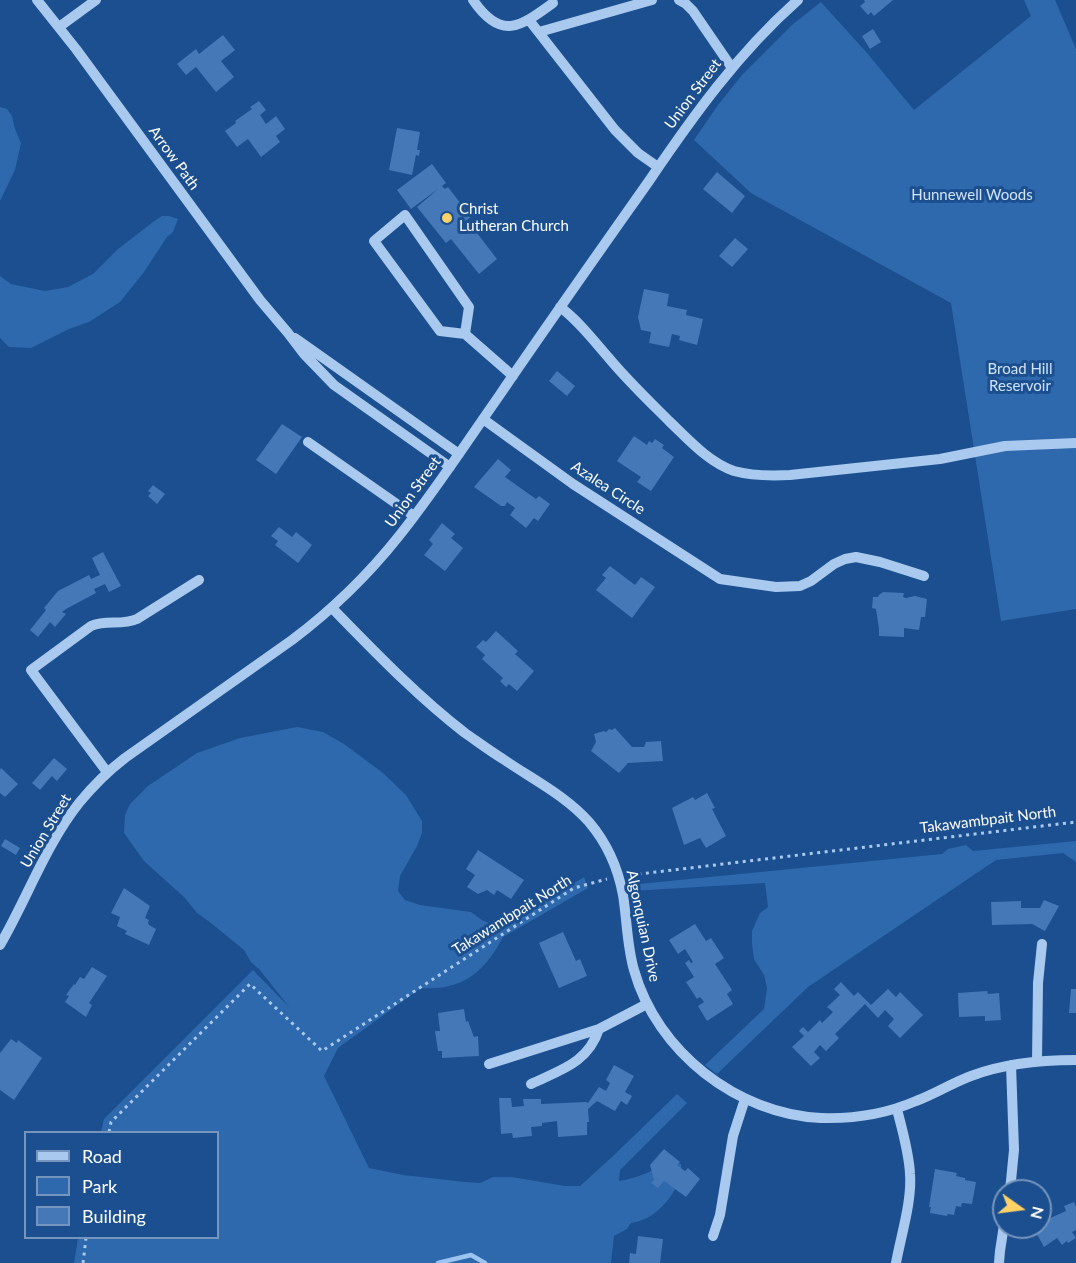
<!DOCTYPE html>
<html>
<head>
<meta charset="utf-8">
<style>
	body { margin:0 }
	#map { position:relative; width:1076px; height:1263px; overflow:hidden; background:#1b4f8f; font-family:Lato,sans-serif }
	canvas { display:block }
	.legend { position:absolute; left:24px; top:1131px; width:195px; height:108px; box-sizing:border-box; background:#1b4f8f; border:2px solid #7695bc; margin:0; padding:8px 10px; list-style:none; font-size:18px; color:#fff }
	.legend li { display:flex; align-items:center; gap:12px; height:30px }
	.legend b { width:30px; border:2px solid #7695bc }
	.north { position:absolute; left:992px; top:1179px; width:60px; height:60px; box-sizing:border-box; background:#1b4f8f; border:2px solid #7695bc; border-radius:50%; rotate:104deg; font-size:16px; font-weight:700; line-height:24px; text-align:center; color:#fff }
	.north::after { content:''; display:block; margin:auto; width:21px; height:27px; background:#ffd166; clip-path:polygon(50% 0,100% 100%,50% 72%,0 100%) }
</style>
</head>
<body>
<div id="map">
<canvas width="1076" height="1263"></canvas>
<ul class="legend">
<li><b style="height:8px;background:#a9c9ee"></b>Road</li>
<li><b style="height:16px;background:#2e69ad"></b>Park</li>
<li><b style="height:16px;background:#4478b7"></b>Building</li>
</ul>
<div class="north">N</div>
</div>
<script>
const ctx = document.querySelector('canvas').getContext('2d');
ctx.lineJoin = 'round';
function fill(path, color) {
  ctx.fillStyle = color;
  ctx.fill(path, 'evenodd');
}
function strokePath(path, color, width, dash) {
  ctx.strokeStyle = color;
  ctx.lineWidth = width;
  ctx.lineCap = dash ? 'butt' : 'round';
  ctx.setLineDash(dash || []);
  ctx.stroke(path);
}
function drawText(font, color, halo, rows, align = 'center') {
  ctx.font = font + ' Lato,sans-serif';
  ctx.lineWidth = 6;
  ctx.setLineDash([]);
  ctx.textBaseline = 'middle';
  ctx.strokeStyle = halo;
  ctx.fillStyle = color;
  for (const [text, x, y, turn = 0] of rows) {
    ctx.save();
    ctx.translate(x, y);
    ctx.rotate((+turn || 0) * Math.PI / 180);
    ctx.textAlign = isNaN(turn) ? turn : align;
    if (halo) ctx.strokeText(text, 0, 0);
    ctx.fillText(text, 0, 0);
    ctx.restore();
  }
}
const green = new Path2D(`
	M1024,0H1055L1076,49V609L1001,621L951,303L751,193L694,140L718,105L742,75L792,25L821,2L867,53L914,110L1031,16Z
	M0,107L7,109L12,116L15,129L21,143L15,170L0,201Z
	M162,216H169L178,219L173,232L167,237L144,272L120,302L89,322L69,329L31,348L9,347L0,338V276L11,284L45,291L68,287L93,274L118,249L153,222Z
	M297,727L323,732L344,744L383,773L406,795L422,821V833L417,846L400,876L398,891L405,900L420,905L471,912L482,920L496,926L498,930L584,877L588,888L503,937C485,972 462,991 421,988L338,1048L324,1076L369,1168L403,1175L465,1182L480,1183L493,1177H512L565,1186H580L612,1157L677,1094L687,1103L620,1170L619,1181C637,1178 654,1171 668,1161L681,1164C684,1184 663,1211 645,1219C641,1221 635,1222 631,1223L627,1229L614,1236L611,1263H74L78,1238H218V1132H101L104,1119L253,970L290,1008L259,969L251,962L244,950L211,923L197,913L185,898L144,861L124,833L125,815L130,804L148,786L197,753L240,738Z
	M1076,841V862L1063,853L996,860L808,987L717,1074L705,1065L764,1009L767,988L764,975L754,959L752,944V931L760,913L768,907L765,883L631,891L629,885L942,854L948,849L966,845L973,851Z`);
const stream = new Path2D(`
	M438,1263L471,1255L485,1263`);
const building = new Path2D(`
	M864,0H893L874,16L871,12L868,15L860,6L865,2Z
	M873,29L881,42L870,49L862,36Z
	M223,35L235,50L221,61L234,77L216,92L196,67L186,75L177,64L196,49L199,54Z
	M259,101L266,110L260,115L266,124L276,116L285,129L276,136L280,142L261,157L248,139L237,147L225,131L236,123L235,121L252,109L250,107Z
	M397,128L420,132L417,150H420L419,156L416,155L412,175L389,170Z
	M432,164L446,183L442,186L445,189L448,187L471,217L467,220L497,259L479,274L451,239L446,243L417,207L438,189L411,209L397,190Z
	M717,172L745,196L732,213L703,189Z
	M735,238L748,249L732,267L719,256Z
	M644,289L669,294L667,306L687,310L686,315L703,319L697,345L679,340L680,336L672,334L669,347L649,343L651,332L641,330L638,317Z
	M557,371L575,386L567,396L549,381Z
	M282,424L302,437L276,474L256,460Z
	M634,436L647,445L649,441L652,443L655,439L664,445L662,448L674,457L651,491L637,482L641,477L617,461Z
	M498,459L511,470L505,477L536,499L539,496L550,504L538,521L534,518L526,528L510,515L515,508L507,502L505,506H501L474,487Z
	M153,485L165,494L157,504L148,496L151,493L148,491Z
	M442,523L455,534L451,538L463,548L445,571L424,555L433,544L429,540Z
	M279,527L292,537L296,532L312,545L298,563L275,545L278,541L271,536Z
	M103,552L121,586L109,592L105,584L94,589L96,593L66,609L62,612L66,614L55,627L50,622L38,637L30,630L46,610L44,608L58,591L89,575L91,579L100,575L92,558Z
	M610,566L635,585L641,577L655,587L632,618L596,590L606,578L602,575Z
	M883,592L904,593L903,597L906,598L915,596L927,599L925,617H921L919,630L904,628V637L879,636V629L876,609L872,608L873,597H878L879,595Z
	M496,631L518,651L515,654L534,671L517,691L509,684L506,687L500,681L503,678L482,659L485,655L476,647L483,640L486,642Z
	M615,728L632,747H644L646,742L661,741L663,761L628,763L619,773L591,751L596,742L594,734L604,731L606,732L609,729L612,730Z
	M54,758L67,769L57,781L52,776L40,790L32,783Z
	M1,768L18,784L5,797L0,793V770Z
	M707,793L715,808L712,809L726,836L706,848L700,838L684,845L672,808L693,797L695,800Z
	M5,839L20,848L16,855L1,846Z
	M478,850L524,880L511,899L497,890L494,895L487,890L478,894L467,887L475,875L466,869Z
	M124,888L150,906L145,918L149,920L148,923L149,925L156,929L149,945L125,934L127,931L117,926L120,917L111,913Z
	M1044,900L1059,906L1045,931L1032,924L992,925L991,902L1021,901V908H1040Z
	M695,924L706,941L711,938L724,958L715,964L732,990L727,994L733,1004L707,1021L698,1006L704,1002L700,997L697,999L686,982L694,977L685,963L689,960L691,963L693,962L685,949L678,954L669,940Z
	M563,932L576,961L580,959L587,976L559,988L539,943Z
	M92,967L107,976L89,1003L92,1005L86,1017L65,1002L69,996L66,995L74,984L75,985L80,977L84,979Z
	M841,982L854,996L858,992L871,1005L888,989L896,997L900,992L923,1015L900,1038L888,1026L894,1019L885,1010L878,1018L865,1004L835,1034L839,1038L826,1051L820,1045L814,1052L820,1058L811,1066L792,1047L804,1036L799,1031L803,1027L808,1032L820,1020L822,1023L833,1012L827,1007L840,995L834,989Z
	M1071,989H1076V1013H1069Z
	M987,991L988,994L999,993L1001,1020L985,1021V1016L959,1017L958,993Z
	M464,1009L466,1022L468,1021L474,1037L478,1036L479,1056L442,1058V1051H438L435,1031H440L438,1013Z
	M11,1039L17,1043L18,1040L42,1058L14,1100L0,1090V1053Z
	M614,1065L634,1076L625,1092L632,1096L627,1105L621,1101L615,1111L597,1101L588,1109L589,1122H587V1135L558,1137L557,1121L542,1123V1126L531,1127L532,1136L513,1138L512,1133L501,1134L499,1098H511L512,1107L524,1106L523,1099H541V1104L586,1102L588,1103L599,1087L606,1091L610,1083L606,1080Z
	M664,1149L680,1162L677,1165L685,1171L688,1168L700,1179L686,1197L664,1181L658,1188L651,1183L654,1180L650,1165Z
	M935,1169L957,1173L956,1176L965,1178V1180L976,1182L972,1204L962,1203L961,1207L956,1206L954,1215L948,1214L947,1216L930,1213L931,1207H929Z
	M1074,1202L1076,1207V1230L1072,1232L1076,1238L1068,1243L1067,1241L1062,1245L1057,1238L1044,1247L1033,1227H1040V1216L1046,1213L1048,1219L1066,1211L1064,1206Z
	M638,1236L663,1239L660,1263H629L630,1253L636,1254Z`);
const path = new Path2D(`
	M631,875L1076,822
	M109,1132L111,1122L250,984L322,1051L574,888L607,879
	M83,1263L86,1238`);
const minor = new Path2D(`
	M37,0L76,49L260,300L288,333L304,354L334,385L450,467
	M473,0C501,41 520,27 553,3
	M679,0L686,4L693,11L732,68
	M529,20L615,130L638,153L658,167
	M59,27L96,0
	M539,32L652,0
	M560,307C579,321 593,340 608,357C627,380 648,400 669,421C688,439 708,462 734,471C752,476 771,476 790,475L940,459L1005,446L1076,443
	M465,334L469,307L405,215L374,241L440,331L465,334L513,376
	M295,338L459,454
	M483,419L573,484L720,579L776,587L800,586L811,581L834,564L845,559L856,557L880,562L924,576
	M308,442L414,516
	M332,608C374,651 417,696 465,733C478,742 490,751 503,759C532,779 565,795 589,822C606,842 618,868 623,895C627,920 627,946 634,970C657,1052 737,1114 821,1118C854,1119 886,1114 916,1101C935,1094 952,1083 971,1076C1005,1063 1040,1060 1076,1060
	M107,772L31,670L91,626C106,619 121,626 137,619L199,580
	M0,945C27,899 45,846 79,803C93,786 108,771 125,758L292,640C332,610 368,575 399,536C435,491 466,443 499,396C548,324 599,252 649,181C693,116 739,52 798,0
	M1037,1061L1038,983L1042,944
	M489,1064L599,1029L647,1004
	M531,1084C560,1070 588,1063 599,1029
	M1010,1191L1014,1150L1011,1065
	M713,1236L720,1215L733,1136L745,1099
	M896,1263C901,1235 912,1202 910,1174C909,1152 902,1130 897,1109
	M999,1263L1000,1251L1004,1225`);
const markers = [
	[447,218,6,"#ffd166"]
];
const streetNames = [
	["Union Street",693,94,-53],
	["Arrow Path",174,158,54],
	["Azalea Circle",608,488,33],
	["Union Street",413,492,-54],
	["Takawambpait North",988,820,-7],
	["Union Street",46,831,-59],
	["Takawambpait North",512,915,-32],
	["Algonquian Drive",643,926,78]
];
const parkNames = [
	["Hunnewell Woods",972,195],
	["Broad Hill",1020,369],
	["Reservoir",1020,386]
];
const poiNames = [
	["Christ",459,209],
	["Lutheran Church",459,226]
];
fill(green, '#2e69ad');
strokePath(stream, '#9cc4f0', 4.5);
fill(building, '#4478b7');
strokePath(path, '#a9c9ee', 3, [3, 4.5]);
strokePath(minor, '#a9c9ee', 10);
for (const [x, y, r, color] of markers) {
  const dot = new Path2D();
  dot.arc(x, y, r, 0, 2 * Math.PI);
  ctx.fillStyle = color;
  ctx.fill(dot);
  strokePath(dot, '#1b4f8f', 2);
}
drawText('15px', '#fff', '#1b4f8f', streetNames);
drawText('15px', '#cfe3fa', '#1b4f8f', parkNames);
drawText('15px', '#fff', '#1b4f8f', poiNames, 'left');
</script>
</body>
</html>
